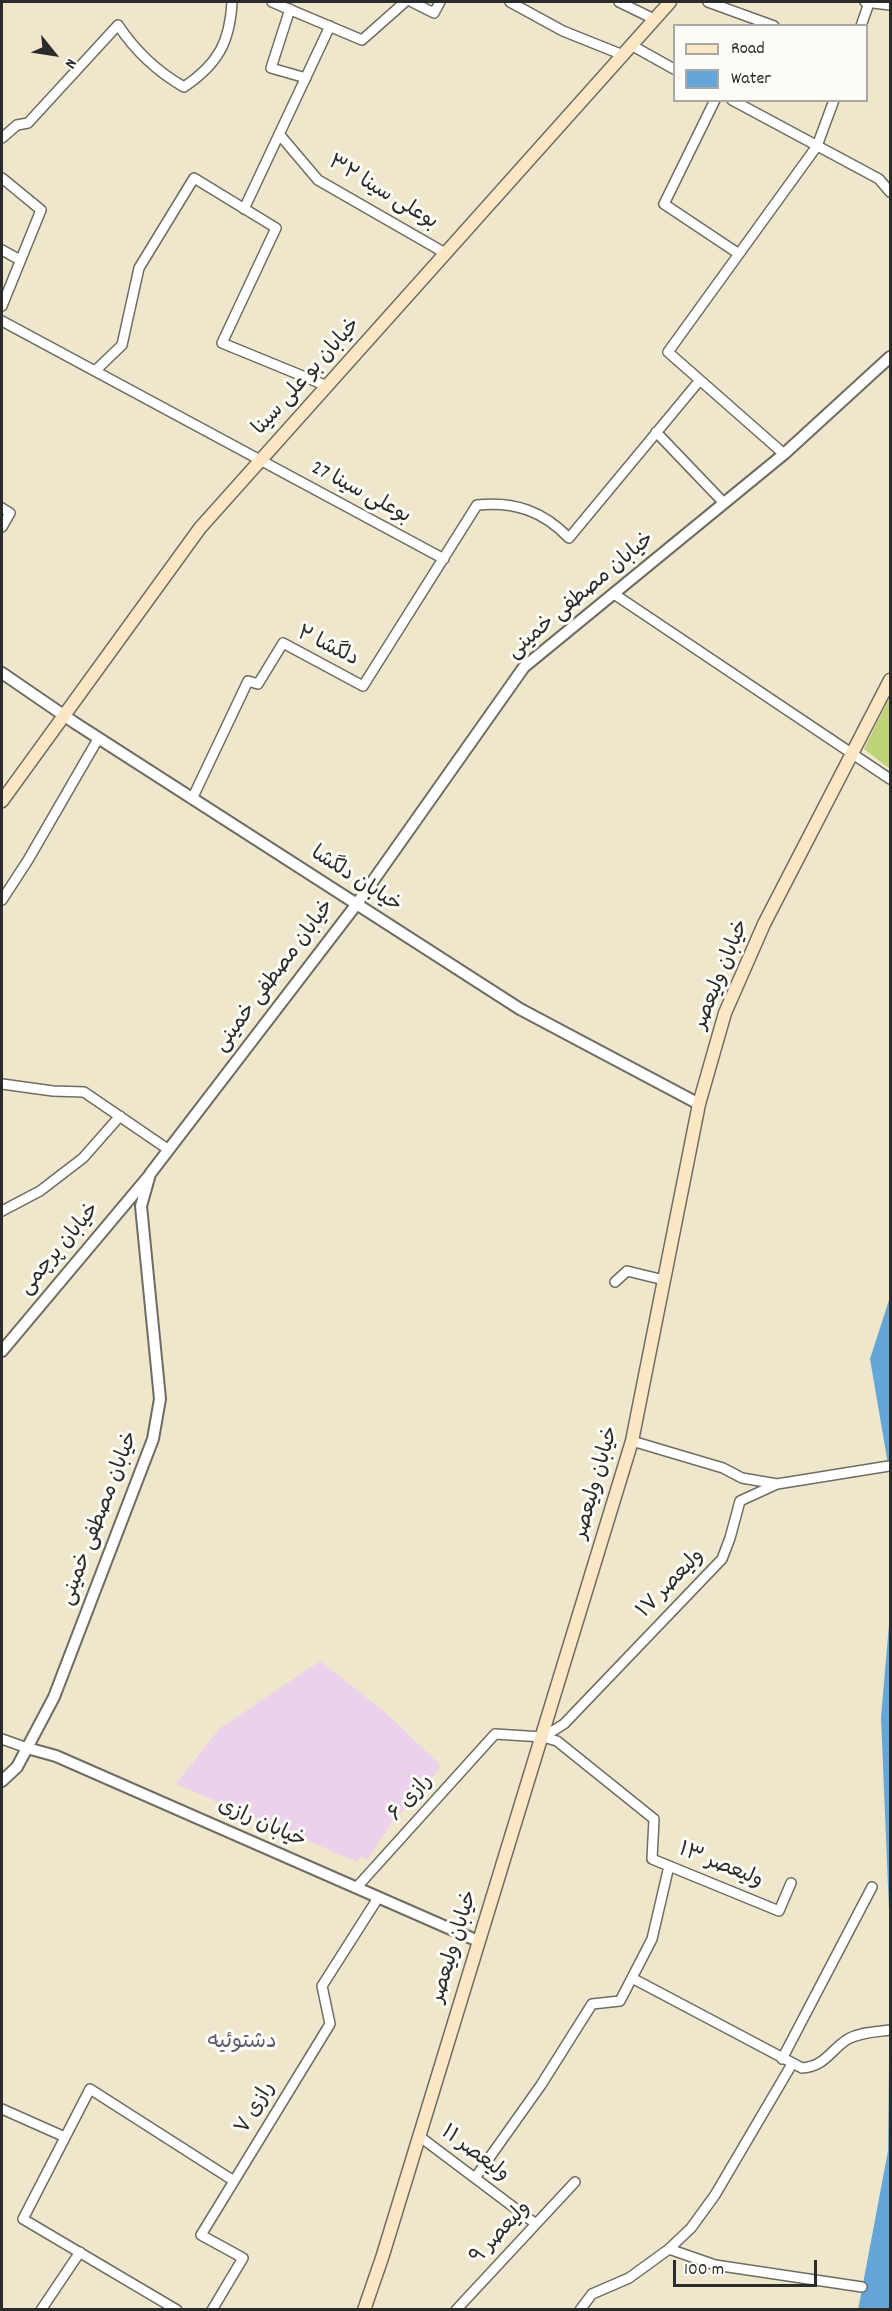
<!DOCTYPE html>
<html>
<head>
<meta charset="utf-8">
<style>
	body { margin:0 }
	#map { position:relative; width:892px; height:2311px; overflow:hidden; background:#eee7cb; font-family:Dekko,sans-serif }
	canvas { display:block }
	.frame { position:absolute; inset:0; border:3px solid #2b2b2b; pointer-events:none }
	.legend { position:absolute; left:673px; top:24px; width:195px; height:78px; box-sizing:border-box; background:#fdfcf7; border:2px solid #a9a8a5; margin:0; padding:8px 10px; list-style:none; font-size:18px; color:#2b2b2b }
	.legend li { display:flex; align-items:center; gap:12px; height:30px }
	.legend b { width:30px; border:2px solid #a9a8a5 }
	.north { position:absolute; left:24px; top:24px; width:60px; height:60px; -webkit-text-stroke:4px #fdfcf7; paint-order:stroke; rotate:120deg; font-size:16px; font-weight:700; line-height:24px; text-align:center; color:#2b2b2b }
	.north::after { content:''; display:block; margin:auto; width:21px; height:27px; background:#2b2b2b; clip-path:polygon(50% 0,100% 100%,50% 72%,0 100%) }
	.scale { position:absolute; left:673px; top:2260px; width:144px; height:27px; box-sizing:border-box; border:3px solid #2b2b2b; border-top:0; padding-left:8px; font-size:18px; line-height:21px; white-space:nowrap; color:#2b2b2b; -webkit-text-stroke:4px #fdfcf7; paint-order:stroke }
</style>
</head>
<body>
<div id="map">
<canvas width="892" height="2311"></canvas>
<div class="frame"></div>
<ul class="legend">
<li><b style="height:8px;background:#fbe7c3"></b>Road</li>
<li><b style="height:16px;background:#65a6d8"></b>Water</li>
</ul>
<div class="north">N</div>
<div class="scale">100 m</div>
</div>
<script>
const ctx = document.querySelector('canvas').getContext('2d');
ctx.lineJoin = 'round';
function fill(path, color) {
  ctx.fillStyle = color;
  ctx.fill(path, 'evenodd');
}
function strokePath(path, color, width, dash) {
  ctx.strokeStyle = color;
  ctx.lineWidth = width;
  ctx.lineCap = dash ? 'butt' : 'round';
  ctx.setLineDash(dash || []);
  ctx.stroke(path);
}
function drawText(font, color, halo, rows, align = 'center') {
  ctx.font = font + ' Dekko,"Playpen Sans Arabic",sans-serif';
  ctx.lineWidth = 6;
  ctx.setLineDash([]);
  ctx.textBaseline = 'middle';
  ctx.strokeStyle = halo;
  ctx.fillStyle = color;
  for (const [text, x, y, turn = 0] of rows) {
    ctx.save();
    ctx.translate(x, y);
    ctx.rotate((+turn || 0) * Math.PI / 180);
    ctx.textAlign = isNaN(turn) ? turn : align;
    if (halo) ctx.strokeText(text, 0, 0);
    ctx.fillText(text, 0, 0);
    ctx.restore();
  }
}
const built = new Path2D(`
	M320,1661L385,1712L440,1765L439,1770L390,1825L367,1860L361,1856L357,1862L176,1784L219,1729Z`);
const green = new Path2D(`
	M890,697V769L864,749Z`);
const water = new Path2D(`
	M890,1297V1476L870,1359Z
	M890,1613V1935L881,1717Z
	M890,1968V2309L858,2310L888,2151Z`);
const minor = new Path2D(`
	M272,2L362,40L405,2
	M412,2L434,13L440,2
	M510,2L563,31L623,55
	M619,2L654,19
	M708,2L774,26
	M865,2L890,5
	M290,9L271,68L306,78
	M861,26L869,3
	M631,45L674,69
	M715,100L664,204L739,254
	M732,100L879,179L890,192
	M279,134L318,180L445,253
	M2,138L17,125L28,123L118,25C136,52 156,71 184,87C218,64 230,42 232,2
	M2,178L41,210L2,306
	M244,209L330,26
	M2,250L20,260
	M2,321L444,559
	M95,371L122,345L139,268L194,178L276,228L222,343L327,386
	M656,432L724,503
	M784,454L668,352L817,146L834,100
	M2,508L10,513L2,527
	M614,594L890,779
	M192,799L248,681L258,684L283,643L363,686L477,505C514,501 543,511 569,538L700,380
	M2,900L28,860L98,739
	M2,1084L53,1091L84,1092L169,1150
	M2,1211L40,1191L83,1158L120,1116
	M615,1282L627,1271L664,1280
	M777,1484L889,1466
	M543,1737L564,1724L722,1559L730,1538L740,1501L777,1484L742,1478L723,1468L632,1441
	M2,1739L27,1748
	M356,1888L495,1734L543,1737L557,1741L654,1819L652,1859L779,1911L791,1883
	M632,1978L802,2068C826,2066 830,2050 848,2039C861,2032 876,2032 890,2030
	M782,2059L872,1887
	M2,2109L65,2137
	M419,2136L536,2224
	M475,2178L541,2085L592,2004L620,2001L652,1939L669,1866
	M669,2249L715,2265L862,2287
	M41,2310L80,2252
	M177,2310L23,2219L90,2089L234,2181
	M212,2310L243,2258L201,2235L330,2024L322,1986L378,1898
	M456,2310L575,2182
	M580,2310L592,2294L629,2278L669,2249L691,2228L715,2195L792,2064`);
const tertiary = new Path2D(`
	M2,673L75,723L520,1009L699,1104
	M2,1351L148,1177
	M27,1748L56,1756L478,1941
	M2,1781L17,1767L54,1697L153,1439L160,1399L141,1206L150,1174L356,905L524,667L784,454L890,357`);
const secondary = new Path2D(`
	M2,801L200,528L670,2
	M364,2310L382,2258L632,1441L699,1104L725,1013L764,924L890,680`);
const streetNames = [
	["بوعلی سینا ۳۲",382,194,31],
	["خیابان بو علی سینا",308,378,-48],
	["بوعلی سینا 27",360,494,28],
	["خیابان مصطفی خمینی",582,597,-40],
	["دلگشا ۲",327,648,26],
	["خیابان دلگشا",355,881,33],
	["خیابان ولیعصر",723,975,-68],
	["خیابان مصطفی خمینی",276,977,-53],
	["خیابان پرچمی",61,1250,-50],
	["خیابان ولیعصر",598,1483,-74],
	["خیابان مصطفی خمینی",101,1519,-69],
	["ولیعصر ۱۷",672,1585,-46],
	["رازی ۶",412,1799,-48],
	["خیابان رازی",261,1825,24],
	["ولیعصر ۱۳",720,1867,22],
	["خیابان ولیعصر",456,1947,-73],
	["رازی ۷",257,2109,-59],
	["ولیعصر ۱۱",474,2155,37],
	["ولیعصر ۹",502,2234,-47]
];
const neighbourhoodNames = [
	["دشتوئیه",242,2044]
];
fill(built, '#ebd1eb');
fill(green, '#bcd378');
fill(water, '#65a6d8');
strokePath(minor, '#6f6d63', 12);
strokePath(tertiary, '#6f6d63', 14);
strokePath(secondary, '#6f6d63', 15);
strokePath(minor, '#fff', 9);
strokePath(tertiary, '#fff', 10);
strokePath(secondary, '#fbe7c3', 12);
drawText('21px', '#2b2b2b', '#fdfcf7', streetNames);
drawText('22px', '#5f5a6d', '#fdfcf7', neighbourhoodNames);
</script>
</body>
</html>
